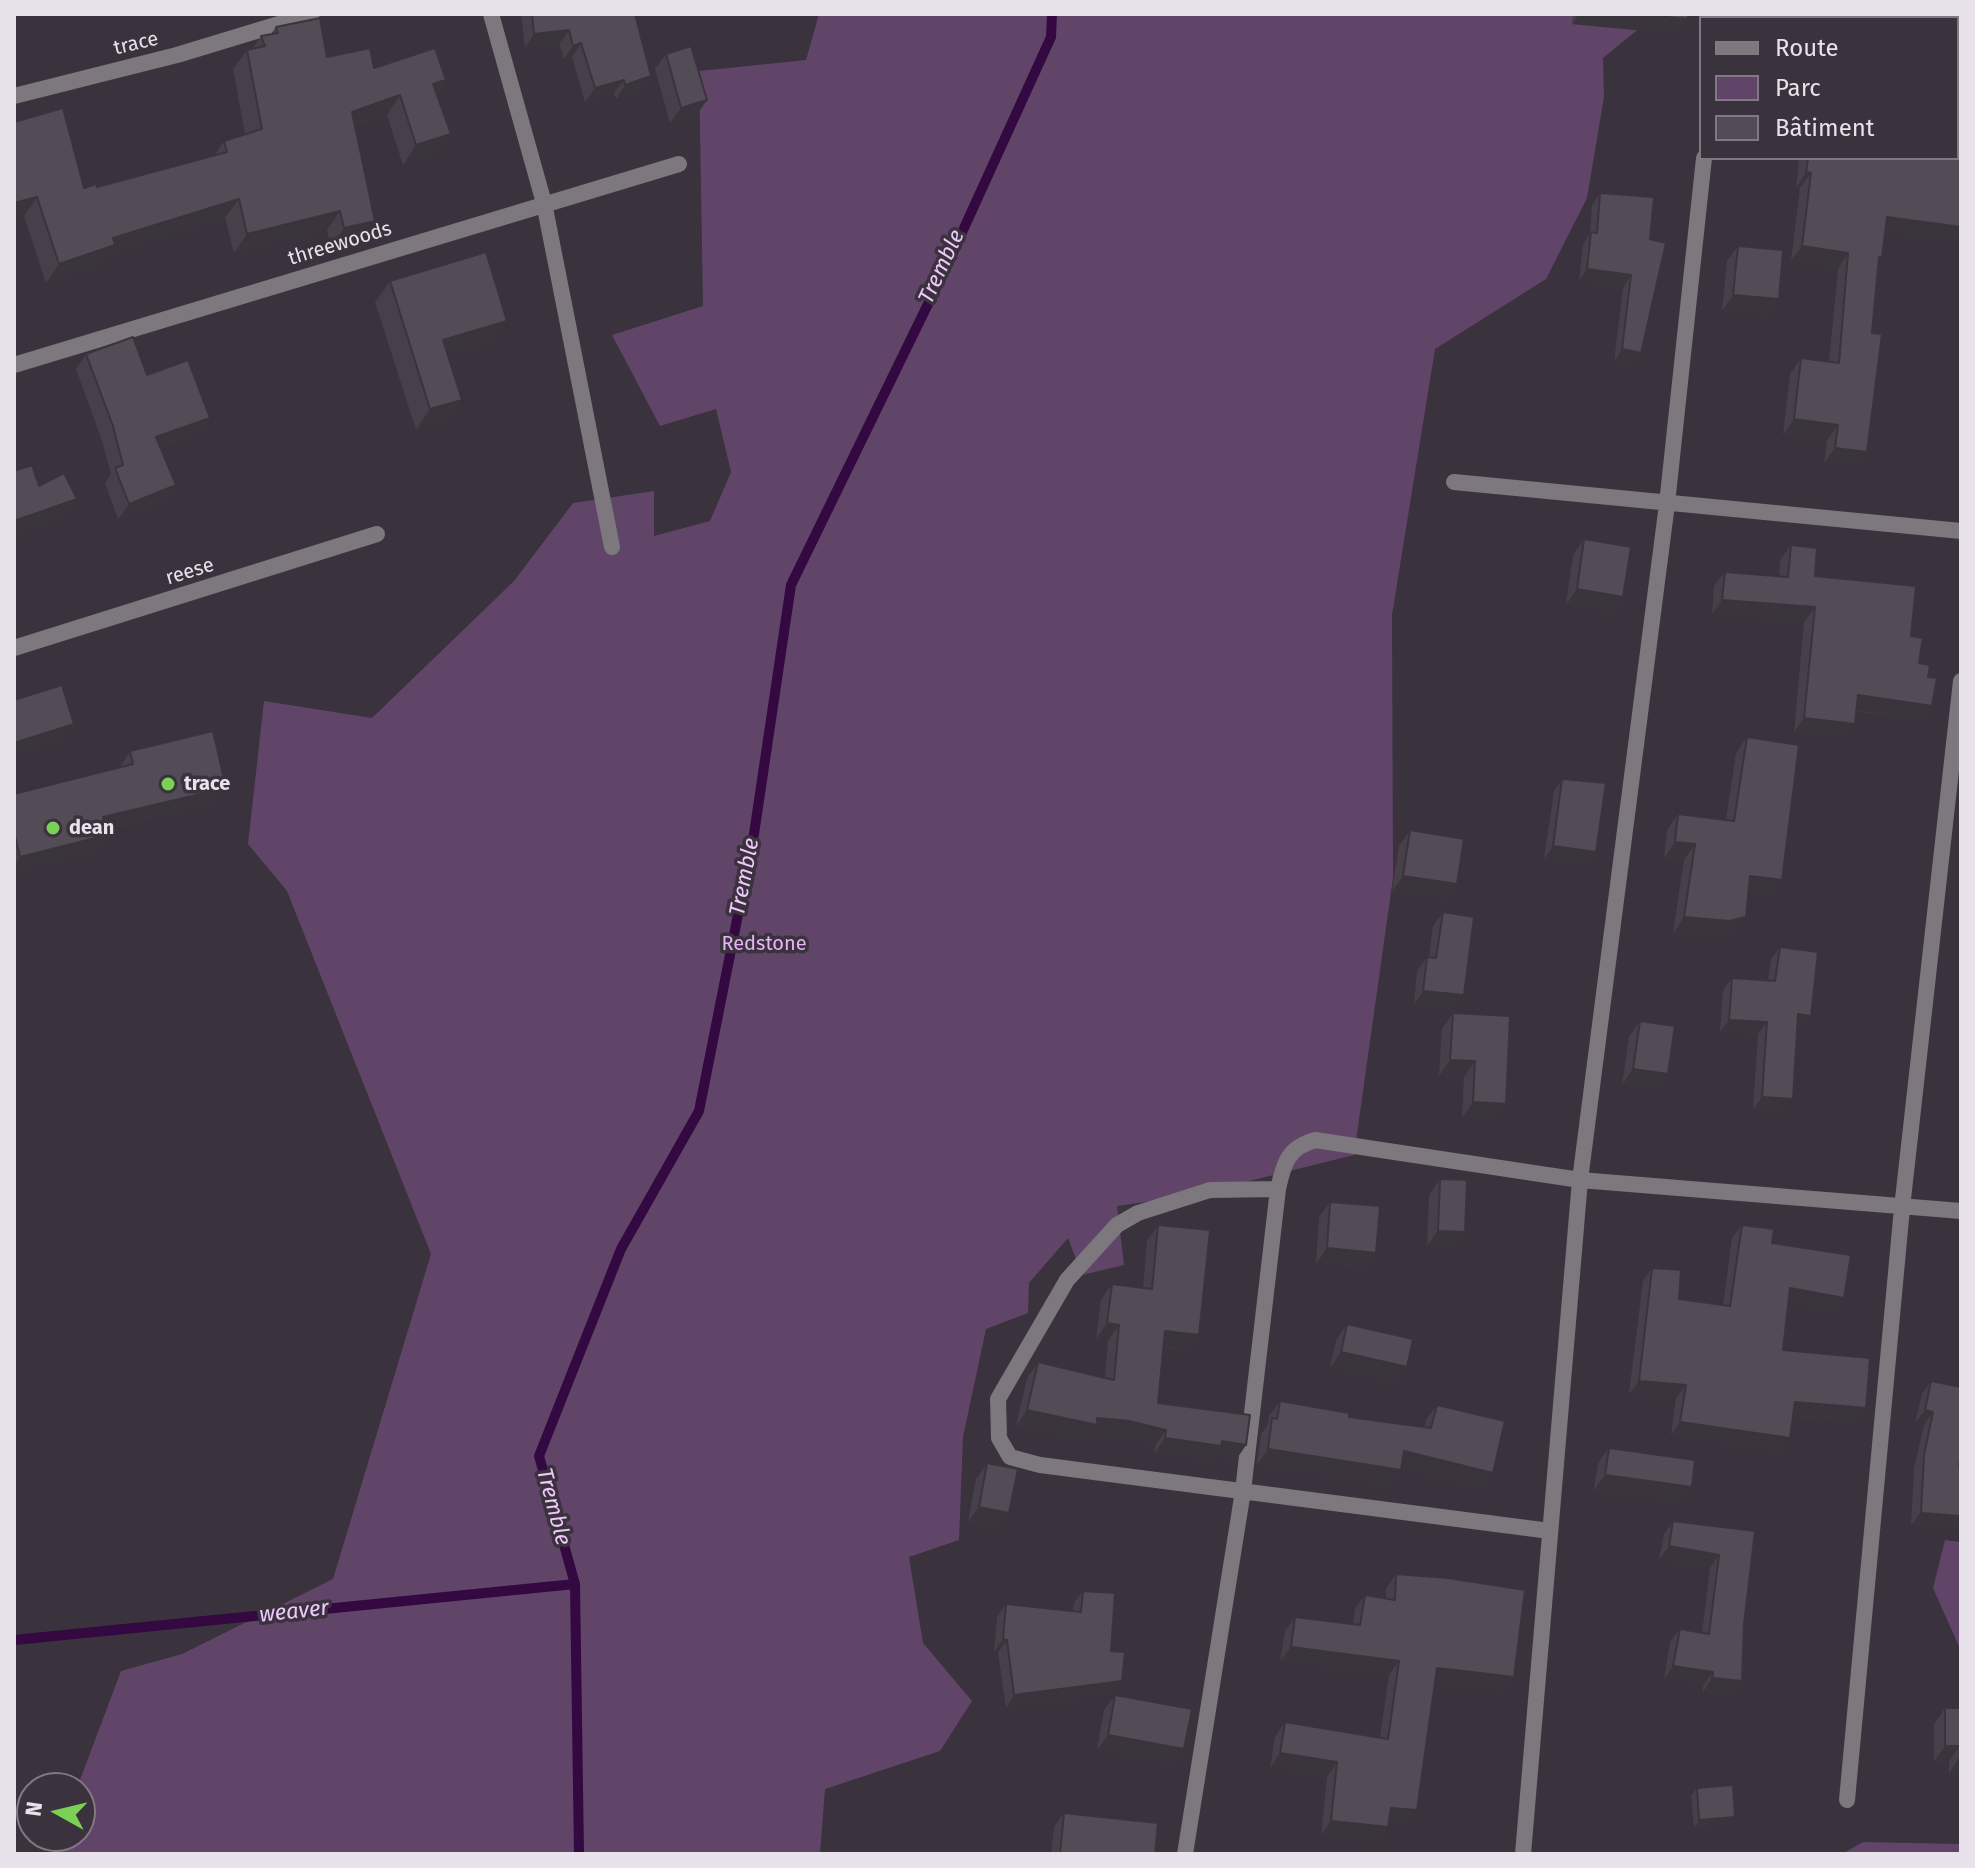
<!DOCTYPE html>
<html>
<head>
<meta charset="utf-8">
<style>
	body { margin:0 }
	#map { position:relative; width:1975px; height:1868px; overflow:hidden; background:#3a323d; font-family:"Fira Sans",sans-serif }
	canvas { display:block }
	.frame { position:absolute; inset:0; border:16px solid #e8e3ea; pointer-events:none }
	.legend { position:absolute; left:1699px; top:16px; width:260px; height:144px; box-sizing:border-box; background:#3a323d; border:2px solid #807982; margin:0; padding:10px 14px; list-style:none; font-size:24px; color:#e8e3ea }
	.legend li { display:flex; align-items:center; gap:16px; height:40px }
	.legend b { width:40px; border:2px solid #807982 }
	.north { position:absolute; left:16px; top:1772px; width:80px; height:80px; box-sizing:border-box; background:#3a323d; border:2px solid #807982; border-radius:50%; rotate:278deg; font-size:22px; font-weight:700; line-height:32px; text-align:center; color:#e8e3ea }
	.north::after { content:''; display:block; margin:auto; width:28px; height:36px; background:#7bd156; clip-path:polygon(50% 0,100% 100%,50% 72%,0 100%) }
</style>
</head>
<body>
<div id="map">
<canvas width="1975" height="1868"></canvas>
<div class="frame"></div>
<ul class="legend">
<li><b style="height:10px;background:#7c787d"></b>Route</li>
<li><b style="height:22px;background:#604569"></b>Parc</li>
<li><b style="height:22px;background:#534b56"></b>Bâtiment</li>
</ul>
<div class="north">N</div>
</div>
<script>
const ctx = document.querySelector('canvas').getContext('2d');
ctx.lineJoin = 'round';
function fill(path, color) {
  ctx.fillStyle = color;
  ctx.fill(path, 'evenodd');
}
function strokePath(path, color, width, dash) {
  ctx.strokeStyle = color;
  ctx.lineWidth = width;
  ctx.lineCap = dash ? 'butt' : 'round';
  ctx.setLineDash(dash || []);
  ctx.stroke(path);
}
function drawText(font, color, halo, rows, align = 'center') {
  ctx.font = font + ' "Fira Sans",sans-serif';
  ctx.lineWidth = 7;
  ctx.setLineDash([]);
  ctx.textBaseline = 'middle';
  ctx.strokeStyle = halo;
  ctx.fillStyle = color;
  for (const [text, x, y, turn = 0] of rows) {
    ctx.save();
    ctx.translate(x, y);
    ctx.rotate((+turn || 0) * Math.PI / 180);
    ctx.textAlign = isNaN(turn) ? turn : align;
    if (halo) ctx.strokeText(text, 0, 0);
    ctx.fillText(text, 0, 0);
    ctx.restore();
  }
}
const green = new Path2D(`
	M819,14H1657L1603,58L1604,97L1587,198L1546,279L1435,349L1392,615L1393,878L1354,1155L1189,1196L1117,1206L1124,1265L1082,1275L1068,1238L1029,1283L1028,1313L986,1329L963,1437L959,1540L909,1557L923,1643L972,1701L940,1751L825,1789L820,1854H52L59,1836H80V1788H77L121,1671L182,1654L333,1579L431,1254L287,891L248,844L264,701L372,718L514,581L573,503L654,491V536L710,521L731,472L716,409L660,426L612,335L703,306L699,71L806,60Z
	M1945,1540L1961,1542V1651L1933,1588Z
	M1863,1842L1961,1844V1854H1842Z`);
const stream = new Path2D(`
	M14,1640L575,1584
	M579,1854L575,1584L539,1456L621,1249L699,1111L754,834L791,585L949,261L1051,37L1052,14`);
const street = new Path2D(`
	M491,14L544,203L612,547
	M1719,18L1720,14
	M14,96L177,55L312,14
	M14,365L679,164
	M1454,482L1961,531
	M14,648L377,534
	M1278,1189L1210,1190L1138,1213L1117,1225L1067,1280L998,1399L999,1438L1010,1457L1040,1465L1550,1531
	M1847,1800L1902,1208L1961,681
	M1185,1854L1243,1491L1278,1189C1284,1162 1288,1148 1315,1140L1580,1180L1961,1211
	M1523,1854L1580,1180L1667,504L1704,158`);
const wall = new Path2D(`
	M521,14H635L651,76L641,90L616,99L614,93L585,102L572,57L564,59L559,44L525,48Z
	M1573,14H1688L1677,34L1572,24Z
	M1864,14H1961V244L1885,233L1882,257L1878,262L1856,467L1824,463L1827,440L1783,435L1790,374L1801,358L1829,362L1838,269L1791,261L1800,188H1796L1799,160L1781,158H1957V18H1863Z
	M276,27L327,57L374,68L446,80L437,93L451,134L437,153L403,165L387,115L355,126L375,221L362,240L331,247L327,230L234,253L225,218L109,255L102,265L46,283L24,216L14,122L84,188L97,187L214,156L224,141L245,134L233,69L247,50L253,48L261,36L271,34Z
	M666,54L696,116L670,123L655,69Z
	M1600,193L1654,197L1641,353L1633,365L1614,362L1623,288L1579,281L1583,244L1590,234L1592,205Z
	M1738,246L1768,315L1722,311L1727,261Z
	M390,281L492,342L448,355L447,421L416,430L375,302Z
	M86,354L147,375L210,418L200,432L160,447L176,485L165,500L118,519L105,483L111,474L102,441L76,369Z
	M1584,539L1623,597L1612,613L1566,605L1573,555Z
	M1791,545L1815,576L1911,636L1919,663L1922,721L1856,711L1844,738L1794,732L1804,622L1712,614L1714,586L1725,572L1779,576L1780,560Z
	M1747,737L1771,896L1748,893L1735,932L1718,937L1673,933L1684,860L1664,858L1667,830L1678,814L1726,820L1736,753Z
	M130,751L216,803L106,829L107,835L97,850L14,871V794L120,767Z
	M1562,779L1587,865L1544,859L1554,791Z
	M1410,830L1457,884L1446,899L1392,891L1399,846Z
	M1443,912L1454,1009L1414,1005L1417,971L1427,957H1429L1433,926Z
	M1780,947L1811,1016L1802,1028H1797L1784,1111L1753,1109L1758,1034L1720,1032L1723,990L1732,978L1768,980L1771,959Z
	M1453,1013L1510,1016L1495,1119L1462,1118L1464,1077L1439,1076L1442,1029Z
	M1640,1021L1668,1074L1656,1090L1622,1085L1629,1037Z
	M1440,1179L1454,1248L1427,1246L1429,1195Z
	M1330,1202L1376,1253L1365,1268L1316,1264L1319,1217Z
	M1158,1225L1199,1335L1188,1351L1163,1348L1158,1403L1246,1445L1235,1461L1213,1457L1210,1461L1154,1454L1155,1446L1118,1437L1090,1434L1086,1440L1016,1426L1027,1378L1038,1362L1105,1378L1108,1341L1096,1339L1101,1300L1112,1284L1143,1288L1147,1241Z
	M1742,1225L1772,1243L1835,1311L1789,1303L1783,1350L1856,1421L1793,1416L1790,1438L1780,1452L1671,1435L1676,1398L1629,1394L1643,1281L1652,1268L1679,1299L1723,1305L1732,1238Z
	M1347,1324L1396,1383L1330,1368L1336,1340Z
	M1931,1381L1961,1455L1911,1526L1914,1468L1924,1425L1915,1423L1922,1394Z
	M1280,1401L1349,1417L1424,1427L1426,1420L1437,1405L1482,1488L1401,1469L1390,1486L1257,1465L1261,1434L1268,1424L1269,1416Z
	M1609,1448L1692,1487L1681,1502L1594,1490L1598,1463Z
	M987,1463L1009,1513L998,1529L968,1522L976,1479Z
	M1673,1521L1755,1531L1744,1624L1742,1681L1732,1694L1703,1692V1686L1664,1679L1670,1642L1680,1629L1702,1633L1710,1568L1659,1560L1664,1534Z
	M1396,1574L1514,1677L1504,1691L1435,1683L1417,1810L1407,1825L1388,1823V1827L1377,1842L1321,1835L1327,1777L1270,1768L1275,1737L1285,1722L1380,1738L1389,1675L1280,1661L1285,1631L1295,1617L1353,1624L1355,1609L1365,1595L1386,1598V1589Z
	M1083,1591L1111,1651L1113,1694L1006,1708L998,1652H994L997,1617L1006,1604L1073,1611L1074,1603Z
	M1115,1695L1184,1749L1173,1765L1097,1750L1104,1710Z
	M1945,1708H1961V1772L1949,1773V1761L1934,1762V1724Z
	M1697,1788L1735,1817L1730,1825L1694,1828L1691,1796Z
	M1064,1813L1155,1854H1051L1054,1827Z`);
const shadedWall = new Path2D(`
	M65,14H78L62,18Z
	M1579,14H1636L1688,19L1677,34L1572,24Z
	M569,30L559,44L525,48L534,34Z
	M581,43L572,57L564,59L573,46Z
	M651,76L641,90L616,99L625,85Z
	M446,80L432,99L433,84Z
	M624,80L614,93L585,102L595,88Z
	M400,95L387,115L338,131L352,112Z
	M707,100L696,116L670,123L681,108Z
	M451,134L437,153L403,165L416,145Z
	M1781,158H1800L1799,160Z
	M1806,172L1811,173L1800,188H1796Z
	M37,197L24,216L14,219V203Z
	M239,199L225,218L109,255L102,265L46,283L59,264L113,238Z
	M340,211L327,230L234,253L247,234Z
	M1887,217L1961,227V244L1876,232Z
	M375,221L362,240L331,247L344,228Z
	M1802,246L1848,253L1838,269L1791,261Z
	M1587,269L1631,275L1623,288L1579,281Z
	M1733,295L1779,299L1768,315L1722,311Z
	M507,321L492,342L428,361L443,340Z
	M1622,349L1641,353L1633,365L1614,362Z
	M462,400L447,421L416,430L430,409Z
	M210,418L200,432L146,452L156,437Z
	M1794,419L1838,425L1827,440L1783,435Z
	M1835,448L1867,452L1856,467L1824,463Z
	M176,485L165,500L118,519L129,504Z
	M77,499L64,518L14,536V521Z
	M1577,589L1623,597L1612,613L1566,605Z
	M1722,600L1815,607L1804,622L1712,614Z
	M1858,695L1932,706L1922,721L1848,709Z
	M1804,718L1855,724L1844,738L1794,732Z
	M74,724L63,740L14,756V743Z
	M226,788L216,803L92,832L103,817Z
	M107,835L97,850L14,871V866L20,857Z
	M1675,842L1695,844L1684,860L1664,858Z
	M1553,846L1596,852L1587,865L1544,859Z
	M1403,876L1457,884L1446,899L1392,891Z
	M1750,876L1782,880L1771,896L1739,892Z
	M1684,917H1746L1735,932L1718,937L1673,933Z
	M1423,991L1464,995L1454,1009L1414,1005Z
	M1798,1014L1811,1016L1802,1028L1789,1027Z
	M1729,1020L1767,1022L1758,1034L1720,1032Z
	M1450,1060L1475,1061L1464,1077L1439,1076Z
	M1633,1069L1668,1074L1656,1090L1622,1085Z
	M1762,1097L1793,1099L1784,1111L1753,1109Z
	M1473,1102L1506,1104L1495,1119L1462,1118Z
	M1438,1231L1465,1232L1454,1248L1427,1246Z
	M1327,1248L1376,1253L1365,1268L1316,1264Z
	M1790,1288L1844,1298L1835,1311L1781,1302Z
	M1107,1323L1119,1325L1108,1341L1096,1339Z
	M1165,1331L1199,1335L1188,1351L1154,1346Z
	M1341,1352L1407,1367L1396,1383L1330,1368Z
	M1639,1381L1686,1385L1676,1398L1629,1394Z
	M1795,1402L1866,1408L1856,1421L1785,1415Z
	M1027,1410L1129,1421L1166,1430L1155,1446L1118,1437L1090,1434L1086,1440L1016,1426Z
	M1925,1410L1933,1412L1924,1425L1915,1423Z
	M1680,1422L1790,1438L1780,1452L1671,1435Z
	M1165,1438L1222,1441L1246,1445L1235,1461L1213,1457L1210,1461L1154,1454Z
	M1268,1449L1401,1470L1390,1486L1257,1465Z
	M1404,1451L1493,1473L1482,1488L1393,1467Z
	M1605,1475L1692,1487L1681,1502L1594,1490Z
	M979,1507L1009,1513L998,1529L968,1522Z
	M1921,1513L1961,1516V1530L1911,1526Z
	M1669,1546L1719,1555L1710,1568L1659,1560Z
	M1003,1639L1007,1640L998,1652H994Z
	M1291,1647L1399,1661L1389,1675L1280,1661Z
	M1673,1666L1713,1672L1703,1686L1664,1679Z
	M1437,1668L1514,1677L1504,1691L1427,1682Z
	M1712,1678L1742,1681L1732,1694L1703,1692Z
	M1122,1681L1113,1694L1006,1708L1014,1695Z
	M1108,1735L1184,1749L1173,1765L1097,1750Z
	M1945,1746H1960L1949,1761L1934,1762Z
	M1280,1753L1337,1762L1327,1777L1270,1768Z
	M1960,1757H1961V1772L1949,1773Z
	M1391,1808L1417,1810L1407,1825L1381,1822Z
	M1735,1817L1730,1825L1694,1828L1699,1820Z
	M1331,1821L1388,1827L1377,1842L1321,1835Z`);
const building = new Path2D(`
	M532,14H635L651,76L625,85L624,80L595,88L581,43L573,46L569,30L534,34Z
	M1636,14H1688V19Z
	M1873,14H1961V227L1887,217L1882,257H1879L1872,333L1882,334L1867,452L1835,448L1838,425L1794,419L1801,358L1839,363L1848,253L1802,246L1811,173L1806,172L1808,158H1957V86L1960,50H1957V18H1872Z
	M320,18L327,57L370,48L374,68L435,48L446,80L433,84L451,134L416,145L400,95L352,112L375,221L344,228L340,211L247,234L239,199L113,238L115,245L59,264L37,197L14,203V122L63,108L84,188L96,184L97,187L227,152L224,141L262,129L247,50L265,46L261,36L278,33L276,27Z
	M691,46L707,100L681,108L666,54Z
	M1600,193L1654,197L1650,239L1666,243L1641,353L1622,349L1631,275L1587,269L1591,232L1597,233Z
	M1738,246L1783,250L1779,299L1733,295Z
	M486,252L507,321L443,340L462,400L430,409L390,281Z
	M133,337L147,375L188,360L210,418L156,437L176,485L129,504L115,468L123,465L113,426L86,354Z
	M32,465L39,486L64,473L77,499L14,521V471Z
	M1584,539L1631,547L1623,597L1577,589Z
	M1791,545L1817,548L1815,576L1916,586L1911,636L1923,638L1919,663L1930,665L1928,677L1937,678L1932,706L1858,695L1855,724L1804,718L1815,607L1722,600L1725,572L1788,577Z
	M62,685L74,724L14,743V700Z
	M213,731L226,788L103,817L107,835L20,857L14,832V794L133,764L130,751Z
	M1747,737L1799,745L1782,880L1750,876L1746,917L1729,921L1684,917L1695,844L1675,842L1678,814L1734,821Z
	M1562,779L1606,783L1596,852L1553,846Z
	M1410,830L1464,839L1457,884L1403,876Z
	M1443,912L1474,917L1464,995L1423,991L1427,957L1436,958Z
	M1780,947L1818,952L1811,1016L1798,1014L1793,1099L1762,1097L1767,1022L1729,1020L1732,978L1775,981Z
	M1453,1013L1510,1016L1506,1104L1473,1102L1475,1061L1450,1060Z
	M1640,1021L1675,1026L1668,1074L1633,1069Z
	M1440,1179L1467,1180L1465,1232L1438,1231Z
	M1330,1202L1380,1206L1376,1253L1327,1248Z
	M1158,1225L1210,1230L1199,1335L1165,1331L1158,1403L1250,1415L1246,1445L1222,1441L1221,1446L1165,1438L1166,1430L1129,1421L1097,1418V1425L1027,1410L1038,1362L1114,1380L1119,1325L1107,1323L1112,1284L1152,1289Z
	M1742,1225L1774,1229L1772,1243L1851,1255L1844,1298L1790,1288L1783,1350L1870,1358L1866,1408L1795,1402L1790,1438L1680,1422L1686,1385L1639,1381L1652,1268L1681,1270L1679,1299L1730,1306Z
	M1347,1324L1413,1339L1407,1367L1341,1352Z
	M1931,1381L1961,1387V1455L1959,1466H1961V1516L1921,1513L1924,1455L1933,1412L1925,1410Z
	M1280,1401L1349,1413V1417L1431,1428L1437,1405L1505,1421L1493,1473L1404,1451L1401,1470L1268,1449L1272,1418L1277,1419Z
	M1609,1448L1695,1460L1692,1487L1605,1475Z
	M987,1463L1018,1469L1009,1513L979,1507Z
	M1673,1521L1755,1531L1744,1624L1742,1681L1712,1678L1713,1672L1673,1666L1680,1629L1709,1634L1719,1555L1669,1546Z
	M1396,1574L1448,1578L1525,1590L1514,1677L1437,1668L1417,1810L1391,1808L1388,1827L1331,1821L1337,1762L1280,1753L1285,1722L1388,1739L1399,1661L1291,1647L1295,1617L1360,1625L1365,1595L1395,1600Z
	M1083,1591L1115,1593L1111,1651L1125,1652L1122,1681L1014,1695L1007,1640L1003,1639L1006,1604L1081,1612Z
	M1115,1695L1192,1709L1184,1749L1108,1735Z
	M1945,1708H1961V1757H1960V1746H1945Z
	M1733,1785L1735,1817L1699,1820L1697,1788Z
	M1064,1813L1158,1823L1155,1854H1060Z`);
const markers = [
	[168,784,8,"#7bd156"],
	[53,828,8,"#7bd156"]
];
const streetNames = [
	["trace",136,44,-13],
	["threewoods",340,244,-17],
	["reese",190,572,-17]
];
const poiNames = [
	["trace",184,784],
	["dean",69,828]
];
const parkNames = [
	["Redstone",764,944]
];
const waterNames = [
	["Tremble",942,267,-65],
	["Tremble",745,877,-79],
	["Tremble",553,1507,75],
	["weaver",294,1612,-6]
];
fill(green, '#604569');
strokePath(stream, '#340840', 10);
strokePath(street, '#7c787d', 16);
fill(wall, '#47404a');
fill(shadedWall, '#3a343c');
fill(building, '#534b56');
strokePath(building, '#3a343c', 2);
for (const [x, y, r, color] of markers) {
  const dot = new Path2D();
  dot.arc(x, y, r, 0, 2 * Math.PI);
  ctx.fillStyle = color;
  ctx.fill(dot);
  strokePath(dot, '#3a323d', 3);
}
drawText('20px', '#e8e3ea', '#3a323d', streetNames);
drawText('bold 20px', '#e8e3ea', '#3a323d', poiNames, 'left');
drawText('20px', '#e8b5f9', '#3a323d', parkNames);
drawText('italic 22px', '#efc9fc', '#3a323d', waterNames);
</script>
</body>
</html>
